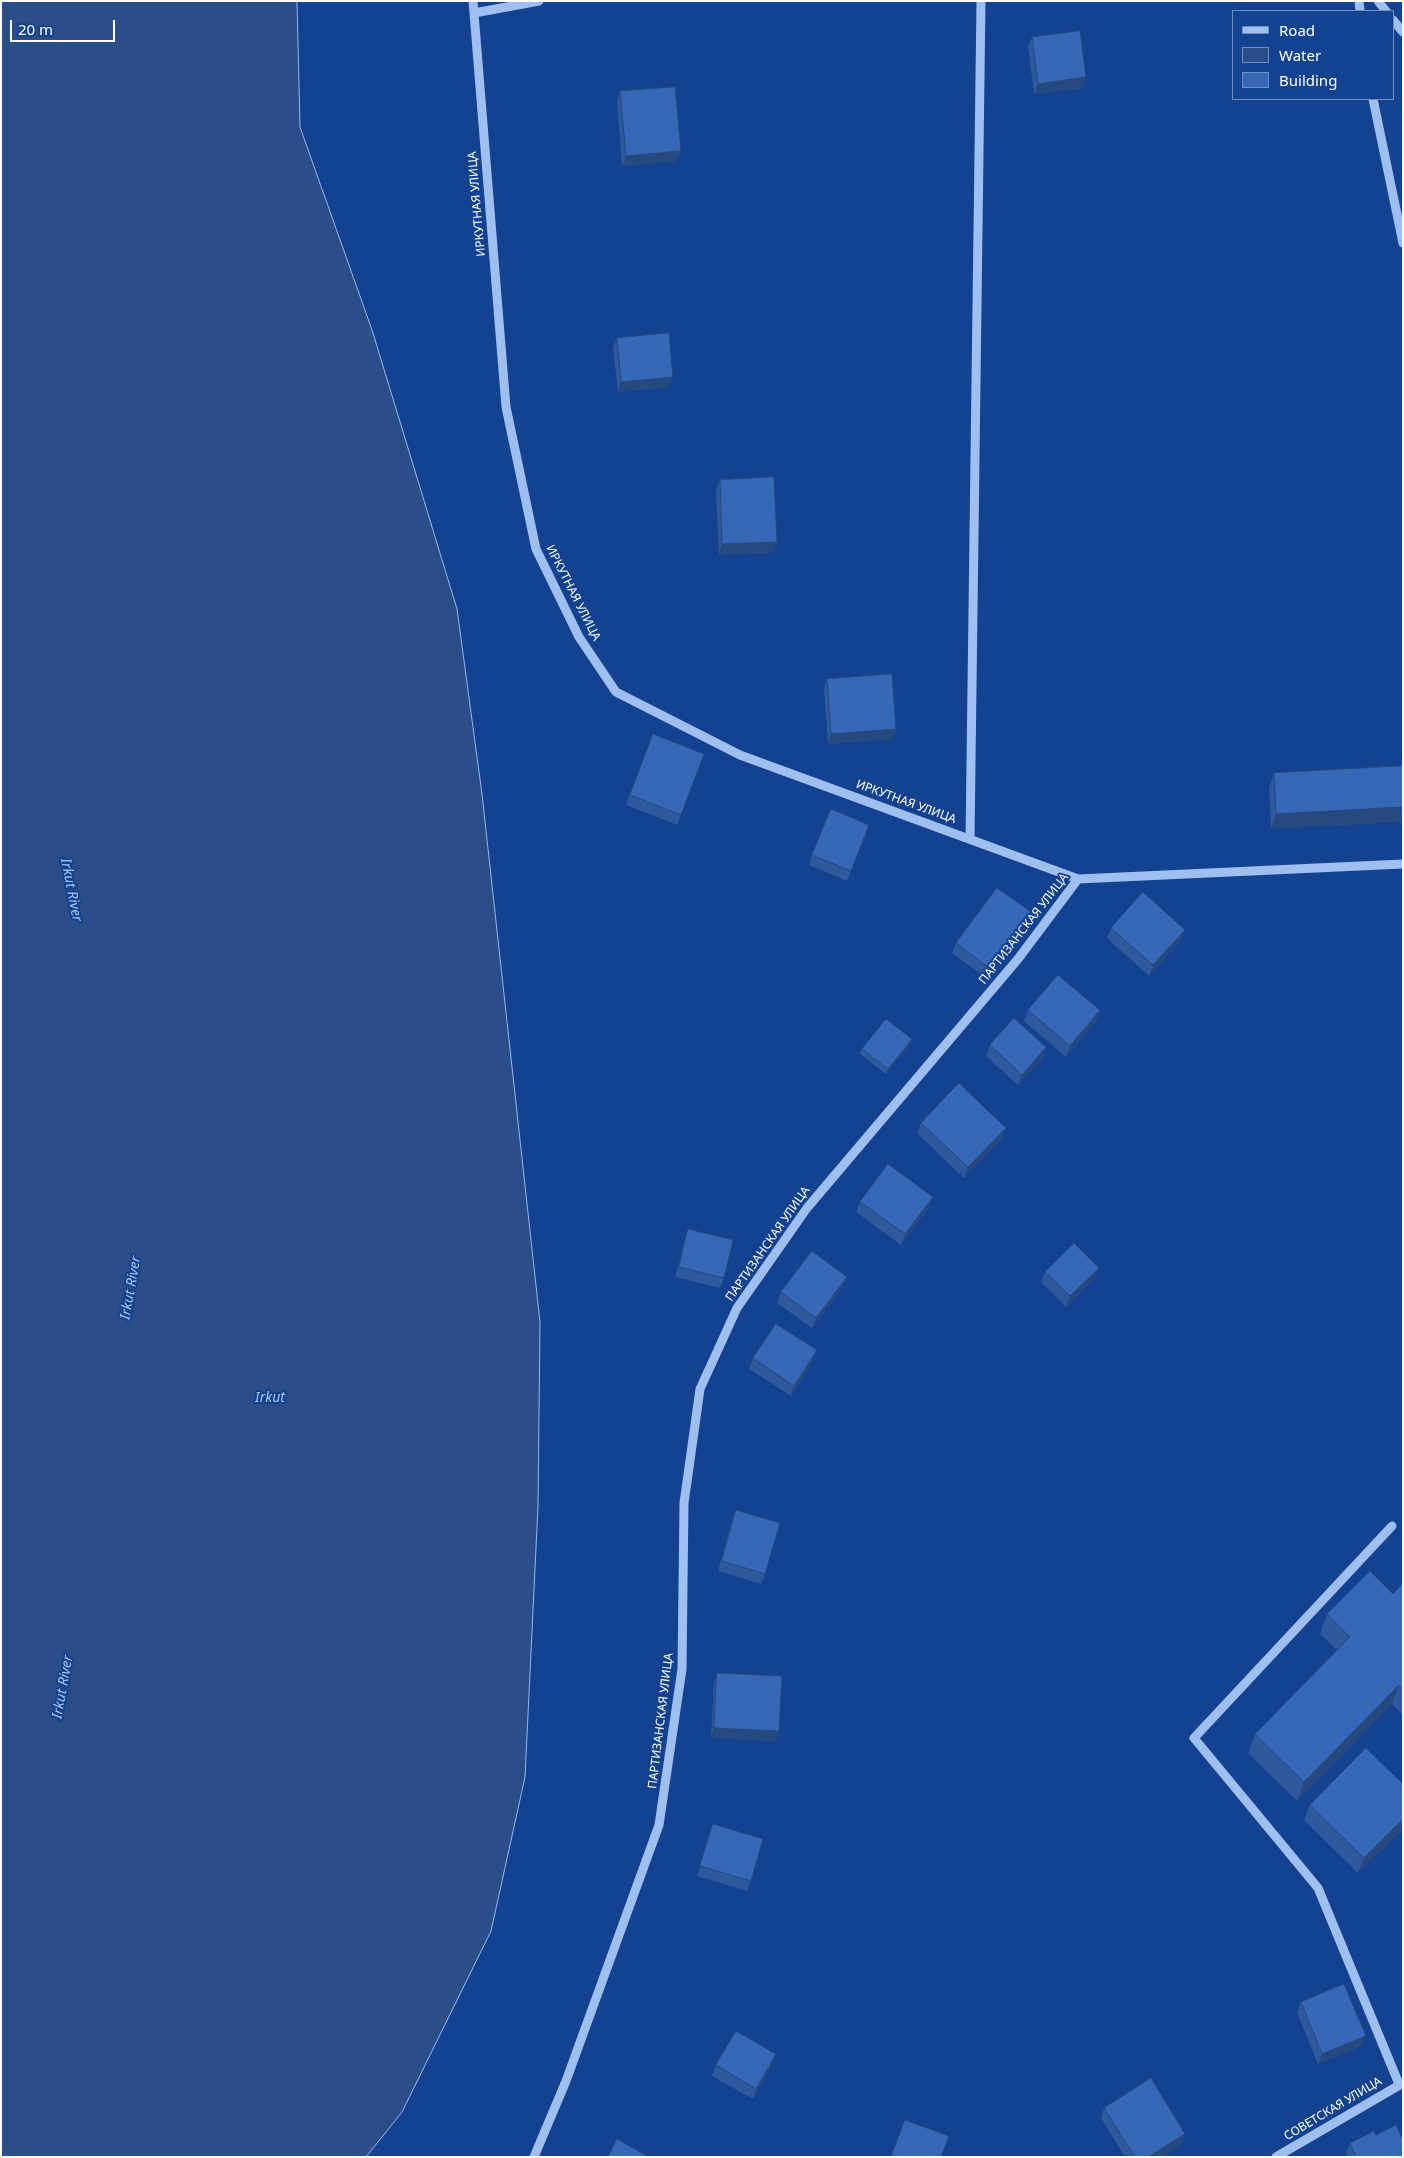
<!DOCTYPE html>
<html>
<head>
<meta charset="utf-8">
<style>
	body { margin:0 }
	#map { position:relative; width:1404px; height:2158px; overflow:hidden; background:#134290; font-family:"Noto Sans",sans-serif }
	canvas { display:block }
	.frame { position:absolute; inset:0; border:2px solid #fff; pointer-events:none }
	.legend { position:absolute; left:1232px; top:10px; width:162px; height:90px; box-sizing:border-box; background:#134290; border:1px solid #718ebc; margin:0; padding:6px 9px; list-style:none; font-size:15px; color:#fff }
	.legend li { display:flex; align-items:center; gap:10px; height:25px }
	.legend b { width:25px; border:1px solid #718ebc }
	.scale { position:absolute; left:10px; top:20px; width:105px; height:22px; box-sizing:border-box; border:2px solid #fff; border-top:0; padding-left:6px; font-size:15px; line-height:18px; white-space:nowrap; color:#fff; -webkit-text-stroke:4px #134290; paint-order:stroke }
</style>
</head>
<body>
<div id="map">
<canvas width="1404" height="2158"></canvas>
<div class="frame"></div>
<ul class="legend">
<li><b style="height:6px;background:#9fbff1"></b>Road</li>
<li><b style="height:14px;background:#2c4e88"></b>Water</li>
<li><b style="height:14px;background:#3768b7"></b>Building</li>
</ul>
<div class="scale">20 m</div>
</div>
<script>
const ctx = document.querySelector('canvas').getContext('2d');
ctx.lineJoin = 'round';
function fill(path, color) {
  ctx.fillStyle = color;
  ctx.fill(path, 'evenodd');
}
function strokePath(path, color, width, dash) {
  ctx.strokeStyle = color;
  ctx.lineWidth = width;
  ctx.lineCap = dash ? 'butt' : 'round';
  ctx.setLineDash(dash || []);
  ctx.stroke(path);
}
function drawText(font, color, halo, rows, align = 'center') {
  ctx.font = font + ' "Noto Sans",sans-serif';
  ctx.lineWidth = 4;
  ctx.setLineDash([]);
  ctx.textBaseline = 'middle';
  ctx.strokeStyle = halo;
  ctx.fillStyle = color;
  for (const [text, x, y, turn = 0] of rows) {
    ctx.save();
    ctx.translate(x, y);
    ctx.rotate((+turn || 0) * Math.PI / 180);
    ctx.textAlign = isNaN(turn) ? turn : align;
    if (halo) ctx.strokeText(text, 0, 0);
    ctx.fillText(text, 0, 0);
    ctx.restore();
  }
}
const water = new Path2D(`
	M1,1H297L300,127L372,330L457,609L482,794L540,1322L538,1506L525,1777L491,1931L402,2112L366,2157H1Z`);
const minor = new Path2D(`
	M473,1L506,407L536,549L579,637L616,692L740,755L1078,879L1403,864
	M1359,1L1360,11
	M1378,1L1386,11
	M474,13L539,1
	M1393,20L1403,32
	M1373,99L1403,243
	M970,839L981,1
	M1392,1526L1194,1738L1318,1888L1399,2084
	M534,2157L566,2081L659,1825L682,1669L684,1503L700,1389L737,1308L807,1208L1018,959L1078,879
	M1276,2157L1403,2083`);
const wall = new Path2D(`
	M1032,37L1083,88L1034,94L1028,47Z
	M620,91L677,161L622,166L617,102Z
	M617,338L669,387L618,392L613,348Z
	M720,480L774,552L719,555L716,490Z
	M827,679L896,729L893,739L828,744L824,689Z
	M653,734L704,754L677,825L626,805Z
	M1403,766L1271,829L1269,788L1274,773Z
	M866,835L847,881L809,865L812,855Z
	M1031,912L1027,922L986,978L952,953L956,943Z
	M1111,928L1185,930L1181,940L1149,976L1107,938Z
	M1028,1010L1097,1020L1066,1057L1024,1021Z
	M912,1039L910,1044L886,1074L860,1054L862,1049Z
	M990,1045L1043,1058L1018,1085L986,1056Z
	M921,1123L1006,1128L1002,1138L964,1178L917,1133Z
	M860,1202L929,1207L901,1245L856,1212Z
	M688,1229L724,1278L720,1288L675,1277L685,1239Z
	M1045,1272L1095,1278L1066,1307L1041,1282Z
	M847,1277L843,1287L812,1328L777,1303L781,1292Z
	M753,1358L813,1361L791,1396L749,1369Z
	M736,1510L765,1574L761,1584L718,1571L732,1520Z
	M1403,1583V1715L1392,1704L1297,1801L1248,1753L1255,1734L1337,1650L1320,1634L1327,1614L1393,1594Z
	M717,1673L776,1741L711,1738L714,1683Z
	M1403,1784L1358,1873L1304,1820L1310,1805Z
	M713,1824L751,1881L747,1891L697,1876Z
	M1301,2002L1362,2046L1318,2064L1297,2013Z
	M716,2065H772L753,2099L712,2076Z
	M1104,2108L1182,2144L1161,2157H1125L1101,2118Z
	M1376,2135L1403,2157H1348L1346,2153L1350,2143Z`);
const shadedWall = new Path2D(`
	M1086,77L1083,88L1034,94L1038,84Z
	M681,151L677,161L622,166L626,156Z
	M673,377L669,387L618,392L621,382Z
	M777,542L774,552L719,555L722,544Z
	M896,729L893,739L828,744L831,734Z
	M1403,807V822L1271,829L1276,814Z
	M1031,912L1027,922L986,978L989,968Z
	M1185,930L1181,940L1149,976L1153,965Z
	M1100,1010L1097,1020L1066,1057L1070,1046Z
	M912,1039L910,1044L886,1074L888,1069Z
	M1046,1047L1043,1058L1018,1085L1022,1075Z
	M1006,1128L1002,1138L964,1178L968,1167Z
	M933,1197L929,1207L901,1245L905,1234Z
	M1099,1268L1095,1278L1066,1307L1070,1296Z
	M847,1277L843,1287L812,1328L816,1318Z
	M817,1350L813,1361L791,1396L794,1386Z
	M1399,1685L1392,1704L1297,1801L1304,1782Z
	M714,1728L779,1731L776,1741L711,1738Z
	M1403,1819V1829L1358,1873L1364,1858Z
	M1366,2036L1362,2046L1318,2064L1322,2054Z
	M776,2054L772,2065L753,2099L756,2089Z
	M1185,2134L1182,2144L1161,2157H1148Z`);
const building = new Path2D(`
	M1080,31L1086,77L1038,84L1032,37Z
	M675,87L681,151L626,156L620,91Z
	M669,333L673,377L621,382L617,338Z
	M774,477L777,542L722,544L720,480Z
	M892,674L896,729L831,734L827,679Z
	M653,734L704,754L681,815L630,795Z
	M1403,766V807L1276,814L1274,773Z
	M831,809L869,825L851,871L812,855Z
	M997,888L1031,912L989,968L956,943Z
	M1143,892L1185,930L1153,965L1111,928Z
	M1058,975L1100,1010L1070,1046L1028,1010Z
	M1014,1018L1046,1047L1022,1075L990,1045Z
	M886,1019L912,1039L888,1069L862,1049Z
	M959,1083L1006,1128L968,1167L921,1123Z
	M888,1164L933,1197L905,1234L860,1202Z
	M688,1229L733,1240L724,1278L679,1267Z
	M1074,1243L1099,1268L1070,1296L1045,1272Z
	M812,1251L847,1277L816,1318L781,1292Z
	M776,1324L817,1350L794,1386L753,1358Z
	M736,1510L780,1523L765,1574L722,1561Z
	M1370,1571L1393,1594L1403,1583V1689L1399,1685L1304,1782L1255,1734L1350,1637L1327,1614Z
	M717,1673L782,1676L779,1731L714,1728Z
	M1366,1748L1403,1784V1819L1364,1858L1310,1805Z
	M713,1824L763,1839L751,1881L700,1866Z
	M1344,1984L1366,2036L1322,2054L1301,2002Z
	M736,2031L776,2054L756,2089L716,2065Z
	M1151,2078L1185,2134L1148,2157H1135L1104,2108Z
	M905,2120L949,2136L941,2157H891Z
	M1396,2125L1403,2140V2157H1356L1350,2143L1374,2131L1376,2135Z
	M617,2139L649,2157H608Z`);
const streetNames = [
	["ИРКУТНАЯ УЛИЦА",477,204,-95],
	["ИРКУТНАЯ УЛИЦА",573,593,63],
	["ИРКУТНАЯ УЛИЦА",906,802,20],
	["ПАРТИЗАНСКАЯ УЛИЦА",1024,929,-52],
	["ПАРТИЗАНСКАЯ УЛИЦА",768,1244,-55],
	["ПАРТИЗАНСКАЯ УЛИЦА",661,1721,-83],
	["СОВЕТСКАЯ УЛИЦА",1333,2109,-31]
];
const waterNames = [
	["Irkut River",71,890,79],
	["Irkut River",131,1288,-80],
	["Irkut",270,1398],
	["Irkut River",63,1687,-80]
];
fill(water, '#2c4e88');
strokePath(water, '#91b9f5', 1);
strokePath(minor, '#9fbff1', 9);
fill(wall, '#2f599d');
fill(shadedWall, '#264980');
fill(building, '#3768b7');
strokePath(building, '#264980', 1);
drawText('12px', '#fff', '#134290', streetNames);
drawText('italic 14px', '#abc9f8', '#134290', waterNames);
</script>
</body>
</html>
